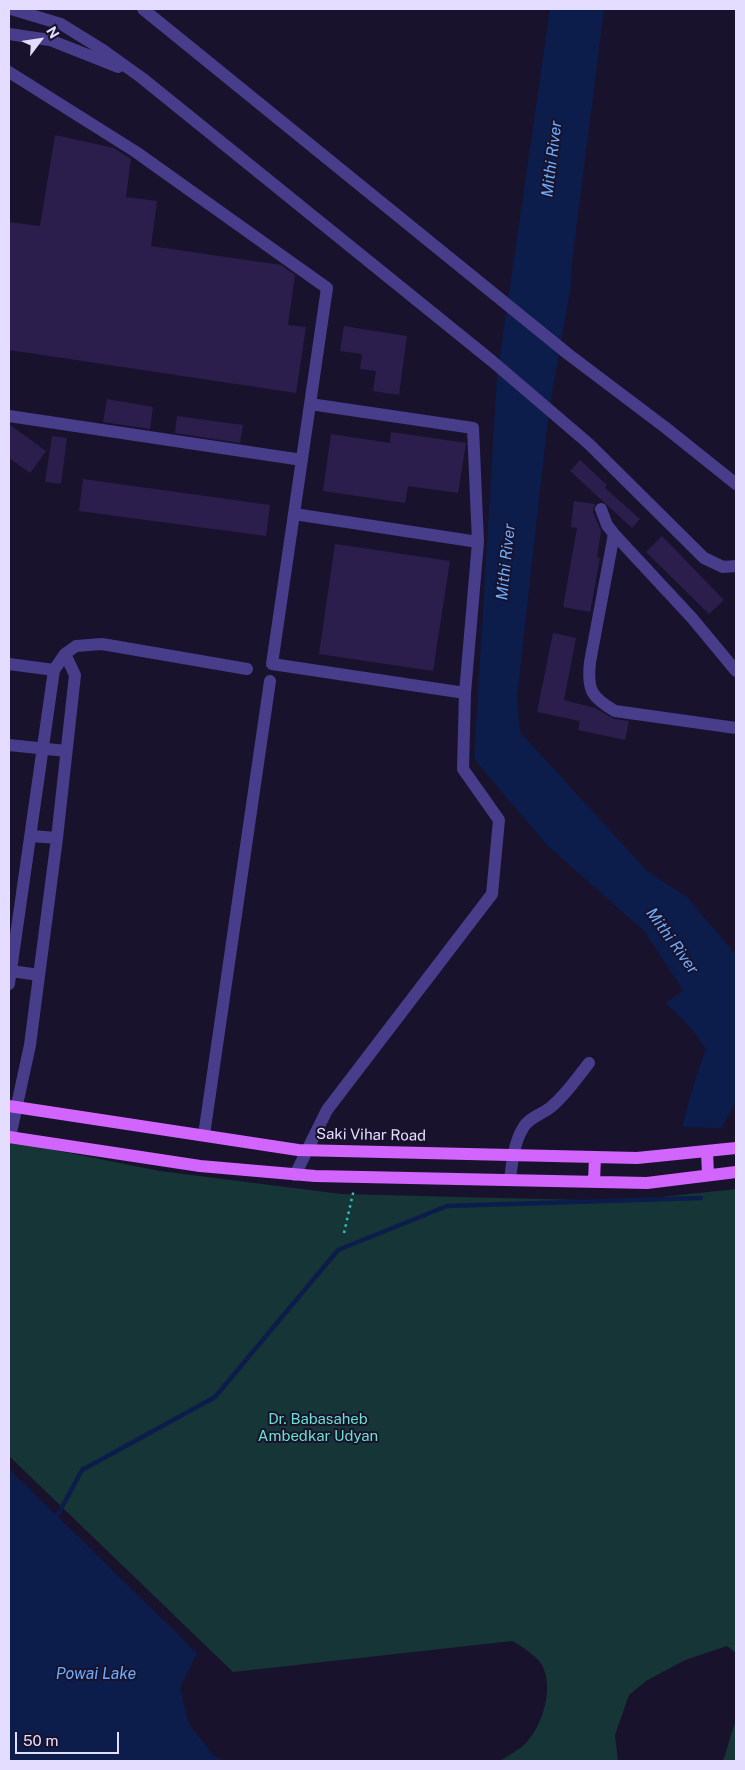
<!DOCTYPE html>
<html>
<head>
<meta charset="utf-8">
<style>
	body { margin:0 }
	#map { position:relative; width:745px; height:1770px; overflow:hidden; background:#19122c; font-family:"Public Sans",sans-serif }
	canvas { display:block }
	.frame { position:absolute; inset:0; border:10px solid #e4ddff; pointer-events:none }
	.north { position:absolute; left:15px; top:15px; width:50px; height:50px; -webkit-text-stroke:4px #19122c; paint-order:stroke; rotate:59deg; font-size:14px; font-weight:700; line-height:20px; text-align:center; color:#e4ddff }
	.north::after { content:''; display:block; margin:auto; width:18px; height:22px; background:#e4ddff; clip-path:polygon(50% 0,100% 100%,50% 72%,0 100%) }
	.scale { position:absolute; left:15px; top:1732px; width:104px; height:22px; box-sizing:border-box; border:2px solid #e4ddff; border-top:0; padding-left:6px; font-size:15px; line-height:18px; white-space:nowrap; color:#e4ddff; -webkit-text-stroke:4px #19122c; paint-order:stroke }
</style>
</head>
<body>
<div id="map">
<canvas width="745" height="1770"></canvas>
<div class="frame"></div>
<div class="north">N</div>
<div class="scale">50 m</div>
</div>
<script>
const ctx = document.querySelector('canvas').getContext('2d');
ctx.lineJoin = 'round';
function fill(path, color) {
  ctx.fillStyle = color;
  ctx.fill(path, 'evenodd');
}
function strokePath(path, color, width, dash) {
  ctx.strokeStyle = color;
  ctx.lineWidth = width;
  ctx.lineCap = dash ? 'butt' : 'round';
  ctx.setLineDash(dash || []);
  ctx.stroke(path);
}
function drawText(font, color, halo, rows, align = 'center') {
  ctx.font = font + ' "Public Sans",sans-serif';
  ctx.lineWidth = 4;
  ctx.setLineDash([]);
  ctx.textBaseline = 'middle';
  ctx.strokeStyle = halo;
  ctx.fillStyle = color;
  for (const [text, x, y, turn = 0] of rows) {
    ctx.save();
    ctx.translate(x, y);
    ctx.rotate((+turn || 0) * Math.PI / 180);
    ctx.textAlign = isNaN(turn) ? turn : align;
    if (halo) ctx.strokeText(text, 0, 0);
    ctx.fillText(text, 0, 0);
    ctx.restore();
  }
}
const green = new Path2D(`
	M9,1141L160,1171L341,1194L623,1201L736,1189V1653L727,1646L685,1660L646,1681L629,1695L615,1735L618,1761H500C508,1756 518,1750 525,1744C543,1725 554,1688 542,1665C538,1657 520,1645 512,1641L233,1672L9,1456Z
	M736,1719V1761H723Z`);
const water = new Path2D(`
	M550,9H604L572,262L571,285L549,411L517,697L520,732L647,871L687,897L736,955V1103L721,1128L682,1127L695,1079L706,1049L692,1029L666,1003L683,990L644,931L548,846L474,759L497,377Z
	M9,1469L197,1653L180,1688L189,1724L214,1756L224,1761H9Z`);
const stream = new Path2D(`
	M55,1520L82,1470L215,1397L338,1250L447,1206L701,1198`);
const building = new Path2D(`
	M55,135L114,148L131,159L126,197L157,201L151,246L281,265L295,275L288,325L306,327L296,393L9,350V222L40,226Z
	M344,326L407,336L399,395L373,391L376,371L360,369L362,354L340,351Z
	M107,399L153,407L150,429L103,422Z
	M177,416L243,425L240,443L175,433Z
	M9,424L46,451L30,473L9,458Z
	M391,432L466,443L458,493L408,486L405,503L323,491L331,434L390,443Z
	M52,436L67,438L61,484L45,482Z
	M580,460L607,485L605,488L640,519L632,528L570,471Z
	M83,479L270,505L266,536L79,511Z
	M574,501L595,504L593,512L601,531L597,557L600,558L590,612L563,607L577,528L571,527Z
	M662,536L724,600L709,614L646,552Z
	M335,544L450,561L433,671L319,654Z
	M553,633L576,638L564,700L595,708L614,719L629,721L625,740L578,730L580,721L537,712Z`);
const path = new Path2D(`
	M344,1233L354,1189`);
const minor = new Path2D(`
	M11,9L61,24L103,50L142,78L492,361L589,444L704,558L723,567L736,566
	M143,9L568,354L666,428L736,484
	M9,34L50,40L118,67
	M9,72L136,152L327,288L272,664L465,693
	M9,416L302,460
	M601,509L607,525L614,534L692,618L736,671
	M294,514L478,542
	M614,534L590,662C587,690 591,697 615,711L736,728
	M65,654L76,646L102,644L247,669
	M9,664L54,670
	M9,745L66,751
	M31,836L57,838
	M11,971L39,975
	M9,984L54,670L65,654L75,675L57,838L30,1045L10,1137
	M204,1135L270,681
	M295,1175L327,1110L492,894L499,820L463,769L465,693L478,542L473,428L310,404
	M510,1180C512,1162 514,1143 523,1128C529,1117 543,1114 551,1107C566,1095 577,1078 589,1063`);
const major = new Path2D(`
	M9,1106L298,1150L637,1158L736,1148
	M9,1137L200,1166L315,1176L647,1183L736,1172
	M707,1151L708,1175
	M594,1182L595,1157`);
const streetNames = [
	["Saki Vihar Road",371,1135,1]
];
const parkNames = [
	["Dr. Babasaheb",318,1419],
	["Ambedkar Udyan",318,1436]
];
const waterNames = [
	["Mithi River",552,159,-83],
	["Mithi River",506,562,-84],
	["Mithi River",672,941,54],
	["Powai Lake",96,1674]
];
fill(green, '#153536');
fill(water, '#0c1d4b');
strokePath(stream, '#0c1d4b', 4.5);
fill(building, '#2b1e4d');
strokePath(path, '#32bbbe', 2.5, [2.5, 4]);
strokePath(minor, '#473d8b', 12);
strokePath(major, '#d265fe', 12);
drawText('15px', '#e4ddff', '#19122c', streetNames);
drawText('15px', '#68e1cd', '#19122c', parkNames);
drawText('italic 16px', '#6caefe', '#19122c', waterNames);
</script>
</body>
</html>
